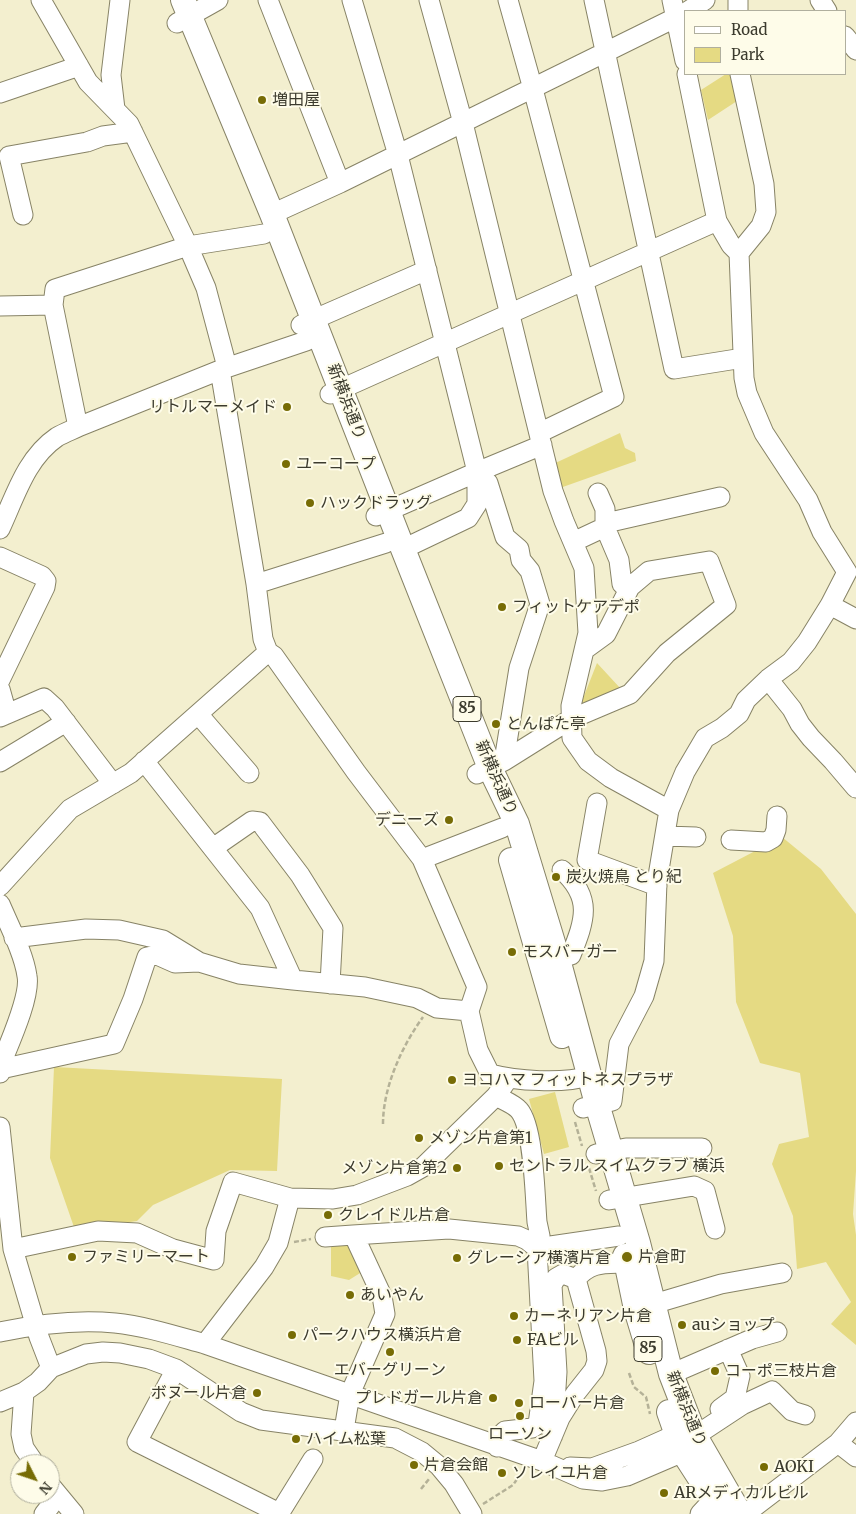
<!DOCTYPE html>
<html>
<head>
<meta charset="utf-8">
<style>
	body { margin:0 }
	#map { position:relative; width:856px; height:1514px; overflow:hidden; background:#f3efcf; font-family:Merriweather,serif }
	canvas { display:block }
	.legend { position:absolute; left:684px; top:10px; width:162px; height:65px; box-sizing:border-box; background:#fefce9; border:1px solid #b0af9e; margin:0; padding:6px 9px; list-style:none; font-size:15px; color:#3c3b2e }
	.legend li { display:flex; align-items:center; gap:10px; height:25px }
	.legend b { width:25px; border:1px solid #b0af9e }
	.north { position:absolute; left:10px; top:1454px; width:50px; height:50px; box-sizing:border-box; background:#fefce9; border:1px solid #b0af9e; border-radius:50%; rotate:131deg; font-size:14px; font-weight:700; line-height:20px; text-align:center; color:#3c3b2e }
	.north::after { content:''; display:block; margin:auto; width:18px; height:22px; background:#776c05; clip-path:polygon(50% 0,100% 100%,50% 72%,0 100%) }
</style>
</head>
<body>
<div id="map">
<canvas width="856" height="1514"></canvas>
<ul class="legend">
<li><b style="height:6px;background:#fff"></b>Road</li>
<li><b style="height:14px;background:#e5da83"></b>Park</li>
</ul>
<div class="north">N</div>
</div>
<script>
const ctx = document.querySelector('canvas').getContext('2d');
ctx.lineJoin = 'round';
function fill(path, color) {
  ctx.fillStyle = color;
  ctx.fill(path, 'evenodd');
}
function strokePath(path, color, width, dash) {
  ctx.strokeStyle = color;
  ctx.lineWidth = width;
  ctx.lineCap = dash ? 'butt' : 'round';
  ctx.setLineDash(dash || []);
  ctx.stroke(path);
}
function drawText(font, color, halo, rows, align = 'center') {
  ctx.font = font + ' Merriweather,"Noto Sans JP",serif';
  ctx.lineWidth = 4;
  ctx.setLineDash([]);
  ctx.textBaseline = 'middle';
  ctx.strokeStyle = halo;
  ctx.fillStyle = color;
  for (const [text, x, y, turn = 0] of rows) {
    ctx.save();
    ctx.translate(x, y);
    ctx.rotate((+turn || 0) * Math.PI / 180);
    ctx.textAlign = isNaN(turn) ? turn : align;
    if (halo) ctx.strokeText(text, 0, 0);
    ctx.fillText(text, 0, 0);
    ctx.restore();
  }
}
const green = new Path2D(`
	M726,74H730L737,101L708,120L701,90Z
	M620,433L625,448L635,453L636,461L560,488L551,465Z
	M597,663L621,689L588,707L582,701Z
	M782,837L821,869L856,914V1171L853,1214L856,1235V1345L831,1324L851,1302L826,1262L797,1269L793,1216L772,1164L779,1144L809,1137L800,1073L760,1063L736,1002L733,936L713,873Z
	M54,1067L282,1079L277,1171L230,1170L153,1205L137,1221L75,1230L50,1158Z
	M555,1092L569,1147L544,1154L529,1099Z
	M351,1240L365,1270L349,1280L331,1276V1241Z`);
const path = new Path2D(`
	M575,1122L582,1146
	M383,1124C383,1087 402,1046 423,1017
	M589,1168L596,1191
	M294,1242L311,1239
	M629,1373L634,1387L646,1397L650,1414
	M421,1489L429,1479
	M483,1504L513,1485L522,1472`);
const minor = new Path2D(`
	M41,0L88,82L129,124L188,246L206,288L227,367
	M268,0L340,183
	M352,0L398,155L477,472V504L468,518L403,549
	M429,0L463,123L553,491L564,521L584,568L588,633L571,706L572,738L588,761L611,778L669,810
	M508,0L533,89L614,397L539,433
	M594,0L674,369L743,358
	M672,0L685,61
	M820,0L827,11
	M688,11L705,0
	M738,11V0
	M177,23L218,0
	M845,36L856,50
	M687,74L717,221
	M0,93L79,66
	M115,109L111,75L120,0
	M272,214L340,183L685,13
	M23,215L9,156L87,142L103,136L133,132
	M0,306L53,305
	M301,325L427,270
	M330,394L717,221L731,245L739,253
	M78,427L53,305L55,289L188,246L264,234
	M477,472L488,483L505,537L519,549L521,560L530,571L540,604L519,668L504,761
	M376,516L477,472L542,445
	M606,523L720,497
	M605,527L619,560L622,584L629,589
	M0,529C15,497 26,458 57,437C64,433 72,430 78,427L220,370L306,341L320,334
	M573,542L605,527V509L598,493
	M0,557L42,576L46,581L45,587L0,680
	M256,584L386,543
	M830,605L856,619
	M768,679L792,709L800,724L811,738L833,761L856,788
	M0,689L7,714
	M198,714L249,773
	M0,717L44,698L55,708L113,784
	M144,761L260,908L293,980L365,987L417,998L437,1008L469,1011L477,987L422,859L356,772L274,656L268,652L263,639L256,584L220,370
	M0,762L66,722
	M477,774L504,761L571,719L630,694L667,653L726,605L709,561L649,571L630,587L606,634L584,650
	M597,803L587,860L657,886
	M665,836L696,837
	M731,840L766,842L773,838L776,830L777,816
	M213,848L252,821L260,822L300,875L333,928L330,984
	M422,859L502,828
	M0,886L70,809L131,773L268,652
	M0,904C9,925 24,954 27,976C31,996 9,1044 1,1064L0,1073
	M14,938L86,929L119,930L163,940L199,962L239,974L293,980
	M558,959L571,955C585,920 593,898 562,870
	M469,1011L478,1050L490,1074C516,1081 563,1084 589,1076
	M1,1069L114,1044L133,999L147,957L157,955L175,963L199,962
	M496,1096C503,1100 514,1104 519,1110C534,1127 535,1198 537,1222L540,1236L537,1248L544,1381L538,1424L532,1428L505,1431L499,1437L497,1447
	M583,1108L612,1101L619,1044L644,996L654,961L657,882L669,810L685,772L705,738L722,728L739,714L746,700L768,679L791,662L807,642L830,605L847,572L822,532L808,500L764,433L747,393L744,378L739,253L761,226L766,212L764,184L740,74
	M0,1127L13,1249L39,1337L51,1368
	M596,1154L626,1148H702
	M609,1200L694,1186L705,1191L715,1229
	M353,1235L449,1229L518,1236L527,1240L537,1248L619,1236
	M325,1237L353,1235L356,1240L382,1296L385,1314L350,1394L344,1430
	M13,1249L98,1231L137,1233L173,1249L214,1260L216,1231L233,1182L290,1198
	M576,1279C591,1261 605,1264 626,1263
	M640,1308L721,1284L782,1273
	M0,1332C38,1324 76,1319 115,1323C145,1326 176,1336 205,1344L542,1461L583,1479L602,1481L627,1476L683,1452L695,1436L742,1405L772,1391L792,1411L805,1415
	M205,1344L264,1267L278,1243L290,1198L333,1199L357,1195L407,1176L423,1167L496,1096L508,1079
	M176,1369L137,1442L279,1513
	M671,1374L752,1339L777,1332
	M24,1392L21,1434L24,1448L35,1464
	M0,1402L24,1392L38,1382L51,1368L86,1354L103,1352L120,1353L149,1359L176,1369L241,1412L261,1420L395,1438L422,1452L439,1466L454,1484L472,1514
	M720,1409L735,1398L740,1376L728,1349
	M838,1443L856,1457
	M542,1461L560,1418L575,1394L594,1370L597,1361L596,1351L576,1279L563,1274L556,1278L552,1285L557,1372L553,1435
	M570,1467L592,1468L639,1451L677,1434L691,1436
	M50,1485L74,1514
	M44,1514L58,1496
	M279,1514L313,1459
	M700,1514L713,1500
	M745,1514L838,1443L856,1422`);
const major = new Path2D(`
	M183,0L272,214L403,549L490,768L517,824L558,959L597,1104L638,1243L671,1374L695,1436L740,1514
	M511,860L562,1036
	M625,1256L636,1309L649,1352
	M669,1412L683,1452L723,1514`);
const markers = [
	[262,100,5,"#776c05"],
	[287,407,5,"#776c05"],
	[286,464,5,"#776c05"],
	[310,503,5,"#776c05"],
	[502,607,5,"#776c05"],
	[496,724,5,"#776c05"],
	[449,820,5,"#776c05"],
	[556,877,5,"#776c05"],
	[512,952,5,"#776c05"],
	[452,1080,5,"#776c05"],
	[419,1138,5,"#776c05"],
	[499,1166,5,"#776c05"],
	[457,1168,5,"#776c05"],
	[328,1215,5,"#776c05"],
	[72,1257,5,"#776c05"],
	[627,1257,6,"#776c05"],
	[457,1258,5,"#776c05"],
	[350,1295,5,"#776c05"],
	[514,1316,5,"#776c05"],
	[682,1325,5,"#776c05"],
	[292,1335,5,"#776c05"],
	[517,1340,5,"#776c05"],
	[390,1352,5,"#776c05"],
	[715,1371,5,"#776c05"],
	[257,1393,5,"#776c05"],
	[493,1398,5,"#776c05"],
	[519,1403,5,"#776c05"],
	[520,1416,5,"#776c05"],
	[296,1439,5,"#776c05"],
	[414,1465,5,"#776c05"],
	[764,1467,5,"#776c05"],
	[502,1473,5,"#776c05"],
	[664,1493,5,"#776c05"]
];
const shields = [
	[467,709,28],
	[648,1349,28]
];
const shieldNames = [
	["85",467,709],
	["85",648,1349]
];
const poiNames = [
	["増田屋",272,100],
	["リトルマーメイド",277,407,"right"],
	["ユーコープ",296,464],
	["ハックドラッグ",320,503],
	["フィットケアデポ",512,607],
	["とんぱた亭",506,724],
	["デニーズ",439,820,"right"],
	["炭火焼鳥 とり紀",566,877],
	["モスバーガー",522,952],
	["ヨコハマ フィットネスプラザ",462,1080],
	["メゾン片倉第1",429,1138],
	["セントラル スイムクラブ 横浜",509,1166],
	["メゾン片倉第2",447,1168,"right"],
	["クレイドル片倉",338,1215],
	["ファミリーマート",82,1257],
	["片倉町",638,1257],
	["グレーシア横濱片倉",467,1258],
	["あいやん",360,1295],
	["カーネリアン片倉",524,1316],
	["auショップ",692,1325],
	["パークハウス横浜片倉",302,1335],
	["FAビル",527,1340],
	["エバーグリーン",390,1370,"center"],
	["コーポ三枝片倉",725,1371],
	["ボヌール片倉",247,1393,"right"],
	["プレドガール片倉",483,1398,"right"],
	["ローバー片倉",529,1403],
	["ローソン",520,1434,"center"],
	["ハイム松葉",306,1439],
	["片倉会館",424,1465],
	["AOKI",774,1467],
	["ソレイユ片倉",512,1473],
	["ARメディカルビル",674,1493]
];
const streetNames = [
	["新横浜通り",346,402,69],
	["新横浜通り",496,778,66],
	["新横浜通り",686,1409,68]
];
fill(green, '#e5da83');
strokePath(minor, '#878366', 21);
strokePath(major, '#878366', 26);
strokePath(path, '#b4b197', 2.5, [5, 2.5]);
strokePath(minor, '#fff', 19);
strokePath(major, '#fff', 24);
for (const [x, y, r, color] of markers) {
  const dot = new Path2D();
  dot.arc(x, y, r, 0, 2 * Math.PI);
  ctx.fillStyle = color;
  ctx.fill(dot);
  strokePath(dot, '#fefce9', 2);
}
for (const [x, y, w] of shields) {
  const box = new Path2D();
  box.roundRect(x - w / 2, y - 12.5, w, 25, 4);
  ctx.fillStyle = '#fefce9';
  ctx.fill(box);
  strokePath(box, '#3c3b2e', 1);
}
drawText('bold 15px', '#3c3b2e', null, shieldNames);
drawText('16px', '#3c3b2e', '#fefce9', poiNames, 'left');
drawText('16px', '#3c3b2e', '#fefce9', streetNames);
</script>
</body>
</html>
